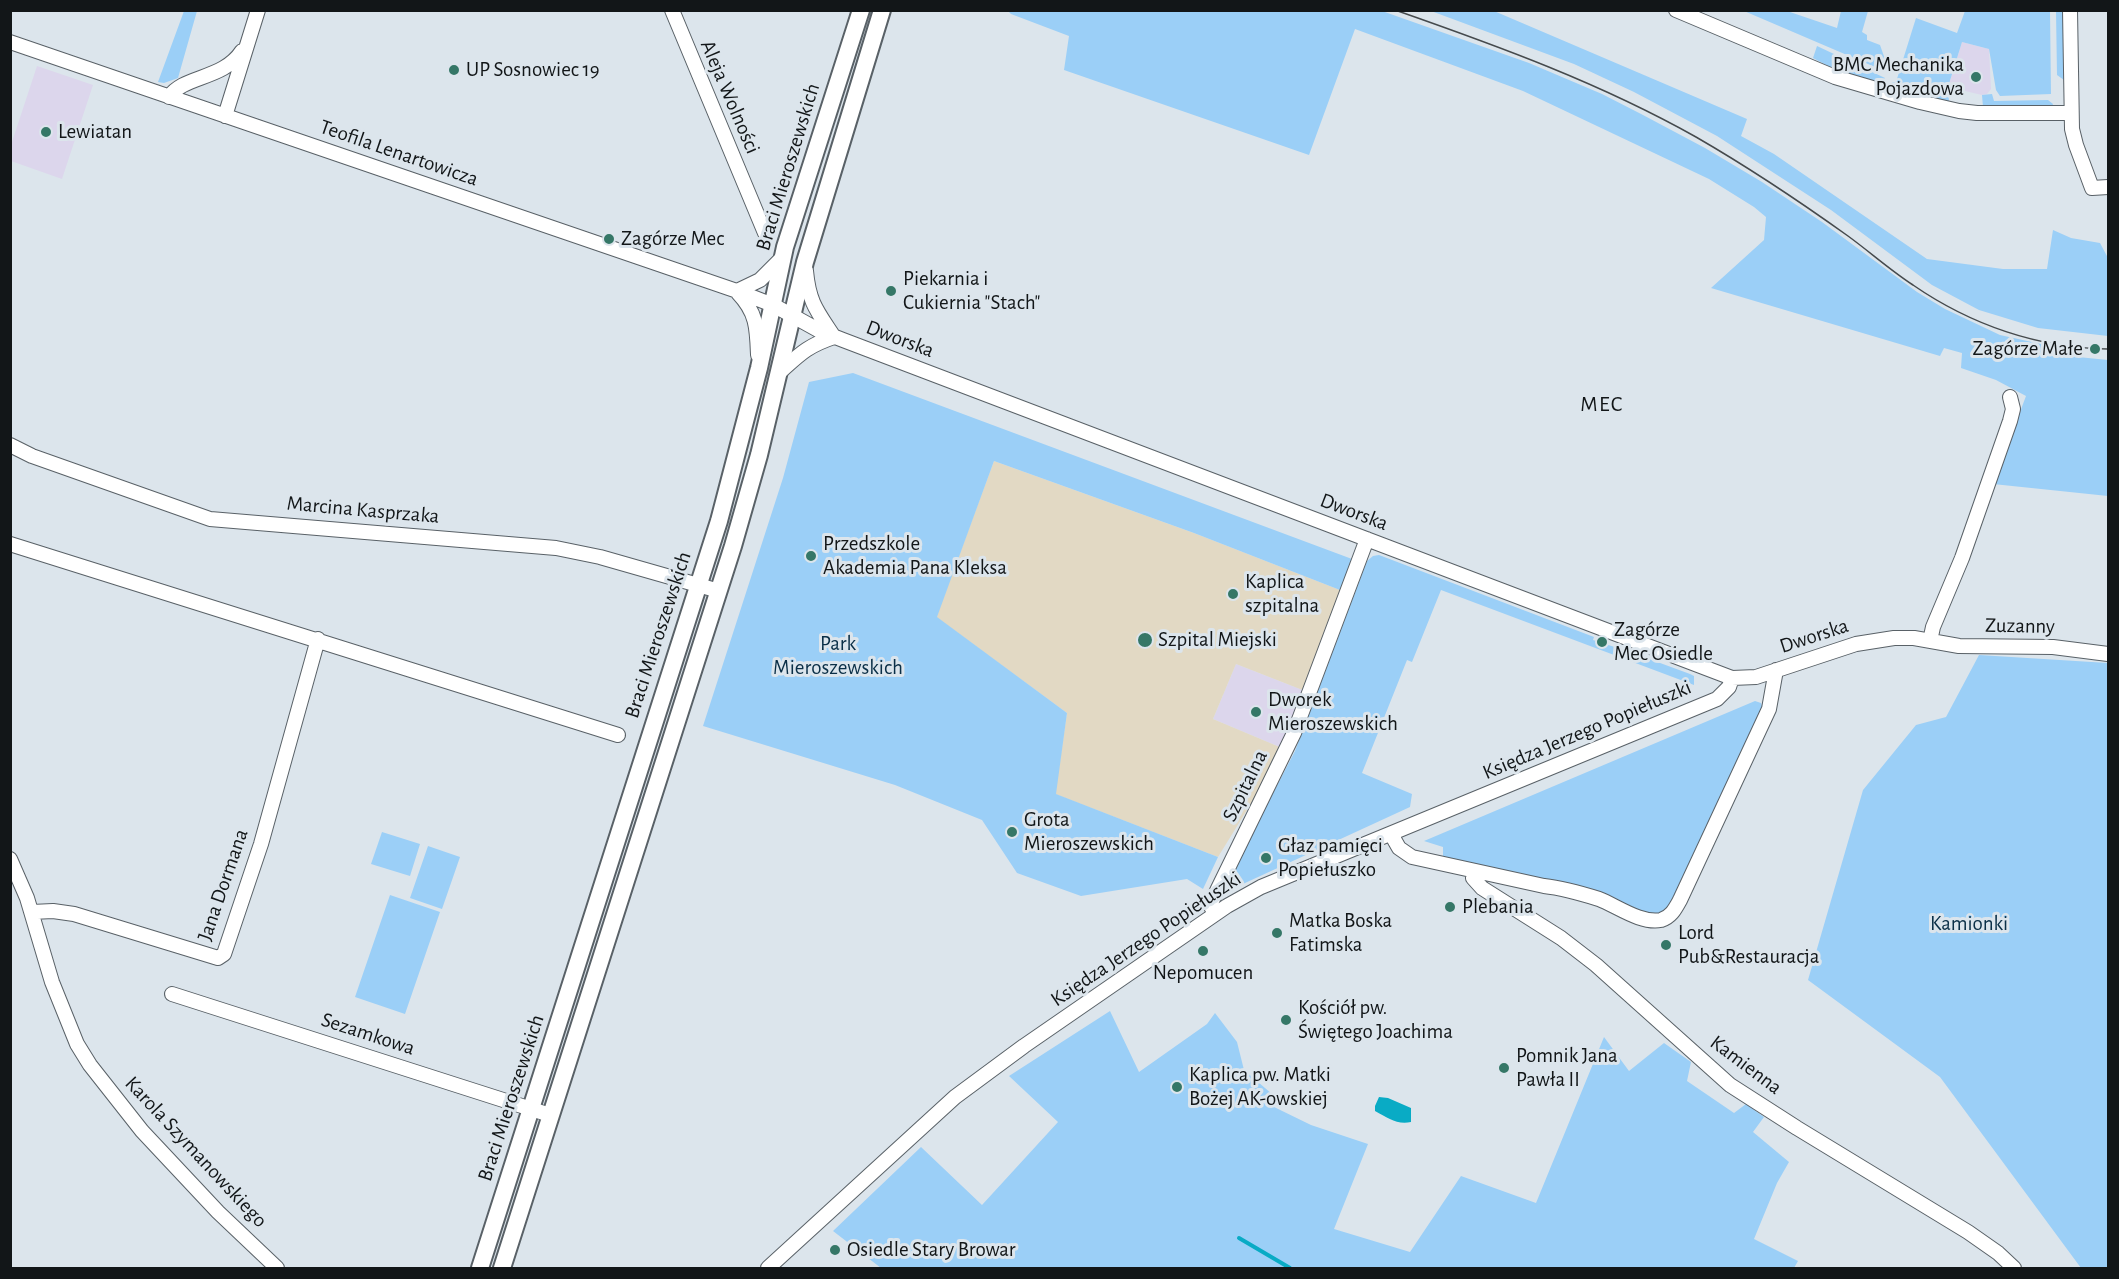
<!DOCTYPE html>
<html>
<head>
<meta charset="utf-8">
<style>
	body { margin:0 }
	#map { position:relative; width:2119px; height:1279px; overflow:hidden; background:#dce5ec; font-family:"Alegreya Sans",sans-serif }
	canvas { display:block }
	.frame { position:absolute; inset:0; border:12px solid #121618; pointer-events:none }
</style>
</head>
<body>
<div id="map">
<canvas width="2119" height="1279"></canvas>
<div class="frame"></div>
</div>
<script>
const ctx = document.querySelector('canvas').getContext('2d');
ctx.lineJoin = 'round';
function fill(path, color) {
  ctx.fillStyle = color;
  ctx.fill(path, 'evenodd');
}
function strokePath(path, color, width, dash) {
  ctx.strokeStyle = color;
  ctx.lineWidth = width;
  ctx.lineCap = dash ? 'butt' : 'round';
  ctx.setLineDash(dash || []);
  ctx.stroke(path);
}
function drawText(font, color, halo, rows, align = 'center') {
  ctx.font = font + ' "Alegreya Sans",sans-serif';
  ctx.lineWidth = 6;
  ctx.setLineDash([]);
  ctx.textBaseline = 'middle';
  ctx.strokeStyle = halo;
  ctx.fillStyle = color;
  for (const [text, x, y, turn = 0] of rows) {
    ctx.save();
    ctx.translate(x, y);
    ctx.rotate((+turn || 0) * Math.PI / 180);
    ctx.textAlign = isNaN(turn) ? turn : align;
    if (halo) ctx.strokeText(text, 0, 0);
    ctx.fillText(text, 0, 0);
    ctx.restore();
  }
}
const commercial = new Path2D(`
	M1962,42L1989,49L1991,89L1987,94L1982,95L1948,87Z
	M37,66L93,85L62,179L11,161V145Z
	M1236,664L1305,691L1282,748L1213,719Z`);
const medical = new Path2D(`
	M994,461L1194,533L1340,590L1305,691L1236,664L1213,719L1282,748L1276,763L1218,857L1055,794L1067,713L936,617Z`);
const green = new Path2D(`
	M1981,10L2050,11L2051,94L2000,96L1996,90L1989,49L1962,42L1948,87L1949,102L1896,90L1892,85V82H1896L1916,18L1957,33L1965,11Z
	M184,11H197L178,78L164,83L158,82Z
	M1008,11H1382L1529,63L1602,94L1643,115L1705,148L1762,182L1822,222L1917,292L1945,309L2000,335L2059,348L2058,355L2108,360V496L1993,484L2026,396L1996,380L1961,368L1962,353L1944,348L1940,356L1711,288L1764,240L1766,217L1754,207L1709,179L1523,91L1355,29L1309,155L1064,70L1069,36L1011,14Z
	M1431,11H1494L1747,119L1741,136L1774,154L1927,259L2003,269H2047L2053,230L2071,238L2100,243L2108,258V336L2038,328L1979,310L1932,285L1831,210L1717,136L1634,92L1574,64Z
	M1744,11H1787L1837,28L1841,11H1868L1862,32L1867,35V40L1880,45L1886,62L1882,70Z
	M2056,11H2063L2064,80L2057,75Z
	M1817,46L1885,78L1882,83C1864,88 1829,66 1813,58Z
	M1992,94L1994,101L2048,100L2053,104L2052,107H1983L1982,95Z
	M853,373L1352,559L1340,590L1194,533L994,461L937,617L1067,713L1056,794L1218,857L1203,889L1187,879L1081,896L1017,873L982,820L895,785L703,726L783,478L809,382Z
	M1379,555L1594,637L1593,640L1633,653L1690,674L1694,676V685L1441,590L1412,662L1407,660L1362,773L1412,794L1410,807L1232,889L1227,888L1226,884L1295,751L1367,561L1373,556Z
	M1979,655L2108,663V1268H2081L1940,1077L1808,980L1863,790L1916,725L1946,717Z
	M1755,701L1761,703L1763,709L1673,902L1666,910L1656,914L1645,912L1606,897L1443,859V847L1424,841Z
	M382,832L420,844L410,876L371,864Z
	M428,846L460,857L442,909L410,898Z
	M390,895L440,912L405,1014L355,997Z
	M1110,1011L1139,1072L1207,1024L1215,1013L1237,1042L1244,1070L1272,1094V1106L1311,1125L1368,1144L1334,1229L1410,1252L1461,1176L1536,1203L1604,1037L1629,1071L1664,1043L1691,1062L1687,1081L1734,1113L1746,1104L1764,1117L1753,1132L1789,1162L1777,1183L1754,1239L1798,1261L1794,1268H881L833,1231L921,1147L982,1205L1058,1122L1009,1076Z`);
const water = new Path2D(`
	M1379,1097L1388,1098L1411,1108V1122C1397,1125 1388,1118 1375,1111V1106Z`);
const stream = new Path2D(`
	M1239,1238L1290,1268`);
const minor = new Path2D(`
	M672,10L765,233
	M1676,10L1835,77L1920,102L1959,111L1977,113H2071
	M2070,10L2072,129L2076,145L2092,188L2108,187
	M10,42L737,291L773,305L820,331L843,340L1732,678L1756,677L1856,644L1894,638H1914L1959,646L2053,647L2108,654
	M169,97C184,75 223,80 242,51
	M225,116L258,10
	M806,271C809,303 817,311 834,337
	M737,291L760,280L783,257
	M738,293C757,313 757,328 758,355
	M780,372C800,354 807,346 834,337
	M10,445L32,456L210,519L556,548L600,557L719,591
	M10,544L618,735
	M1930,641L1933,627L1962,558L2010,421L2013,409L2010,397
	M1391,834L1399,848L1412,857L1544,886C1563,888 1580,893 1599,899C1617,906 1641,924 1661,920C1671,917 1675,909 1680,900L1769,709L1776,670
	M10,859L27,898L52,982L77,1044L90,1065L142,1131L218,1212L277,1268
	M1475,871L1473,878L1482,888L1561,938L1596,965L1730,1085L1797,1128L1968,1232L1998,1253L2014,1268
	M32,912L53,911L74,914L218,958L224,954L261,844L318,639
	M1215,913L1210,905L1294,733L1367,539
	M172,994L550,1115
	M768,1268L955,1097L1024,1046L1227,906L1261,887L1717,699L1729,687L1732,678`);
const major = new Path2D(`
	M480,1268L719,521L759,368L785,247L861,10
	M502,1268L733,546L759,455L805,262L882,10`);
const tram = new Path2D(`
	M1395,10C1498,46 1600,83 1696,137C1748,167 1799,201 1848,236C1870,252 1890,270 1913,285C1971,325 2038,348 2108,349`);
const markers = [
	[454,70,6,"#357767"],
	[1976,77,6,"#357767"],
	[46,132,6,"#357767"],
	[609,239,6,"#357767"],
	[891,291,6,"#357767"],
	[2095,349,6,"#357767"],
	[811,556,6,"#357767"],
	[1233,594,6,"#357767"],
	[1145,640,8,"#357767"],
	[1602,642,6,"#357767"],
	[1256,712,6,"#357767"],
	[1012,832,6,"#357767"],
	[1266,858,6,"#357767"],
	[1450,907,6,"#357767"],
	[1277,933,6,"#357767"],
	[1666,945,6,"#357767"],
	[1203,951,6,"#357767"],
	[1286,1020,6,"#357767"],
	[1504,1068,6,"#357767"],
	[1177,1087,6,"#357767"],
	[835,1250,6,"#357767"]
];
const poiNames = [
	["BMC Mechanika",1964,65,"right"],
	["Pojazdowa",1964,89,"right"],
	["UP Sosnowiec 19",466,70],
	["Lewiatan",58,132],
	["Zagórze Mec",621,239],
	["Piekarnia i",903,279],
	["Cukiernia \"Stach\"",903,303],
	["Zagórze Małe",2083,349,"right"],
	["Przedszkole",823,544],
	["Akademia Pana Kleksa",823,568],
	["Kaplica",1245,582],
	["szpitalna",1245,606],
	["Zagórze",1614,630],
	["Mec Osiedle",1614,654],
	["Szpital Miejski",1158,640],
	["Dworek",1268,700],
	["Mieroszewskich",1268,724],
	["Grota",1024,820],
	["Mieroszewskich",1024,844],
	["Głaz pamięci",1278,846],
	["Popiełuszko",1278,870],
	["Plebania",1462,907],
	["Matka Boska",1289,921],
	["Fatimska",1289,945],
	["Lord",1678,933],
	["Pub&Restauracja",1678,957],
	["Nepomucen",1203,973,"center"],
	["Kościół pw.",1298,1008],
	["Świętego Joachima",1298,1032],
	["Pomnik Jana",1516,1056],
	["Pawła II",1516,1080],
	["Kaplica pw. Matki",1189,1075],
	["Bożej AK-owskiej",1189,1099],
	["Osiedle Stary Browar",847,1250]
];
const streetNames = [
	["Aleja Wolności",730,97,67],
	["Teofila Lenartowicza",399,153,19],
	["Braci Mieroszewskich",788,167,-73],
	["Dworska",900,339,21],
	["Marcina Kasprzaka",363,510,5],
	["Dworska",1354,512,21],
	["Zuzanny",2020,626,1],
	["Braci Mieroszewskich",658,635,-72],
	["Dworska",1814,636,-18],
	["Księdza Jerzego Popiełuszki",1587,730,-23],
	["Szpitalna",1245,786,-64],
	["Jana Dormana",223,885,-71],
	["Księdza Jerzego Popiełuszki",1146,939,-34],
	["Sezamkowa",368,1034,18],
	["Kamienna",1746,1065,37],
	["Braci Mieroszewskich",511,1098,-72],
	["Karola Szymanowskiego",196,1152,47]
];
const parkNames = [
	["Park",838,644],
	["Mieroszewskich",838,668],
	["Kamionki",1969,924]
];
const neighbourhoodNames = [
	["MEC",1602,404]
];
fill(commercial, '#dcd6ec');
fill(medical, '#e2d9c4');
fill(green, '#9bcff7');
fill(water, '#09abc5');
strokePath(stream, '#09abc5', 4);
strokePath(minor, '#596167', 16);
strokePath(major, '#596167', 20);
strokePath(minor, '#fff', 14);
strokePath(major, '#fff', 16);
strokePath(tram, '#454a4d', 1.5);
for (const [x, y, r, color] of markers) {
  const dot = new Path2D();
  dot.arc(x, y, r, 0, 2 * Math.PI);
  ctx.fillStyle = color;
  ctx.fill(dot);
  strokePath(dot, '#dce5ec', 2);
}
drawText('21px', '#121618', '#dce5ec', poiNames, 'left');
drawText('21px', '#121618', '#dce5ec', streetNames);
drawText('21px', '#0a2f47', '#dce5ec', parkNames);
ctx.letterSpacing = '1.5px';
drawText('22px', '#121618', '#dce5ec', neighbourhoodNames);
ctx.letterSpacing = '0px';
</script>
</body>
</html>
